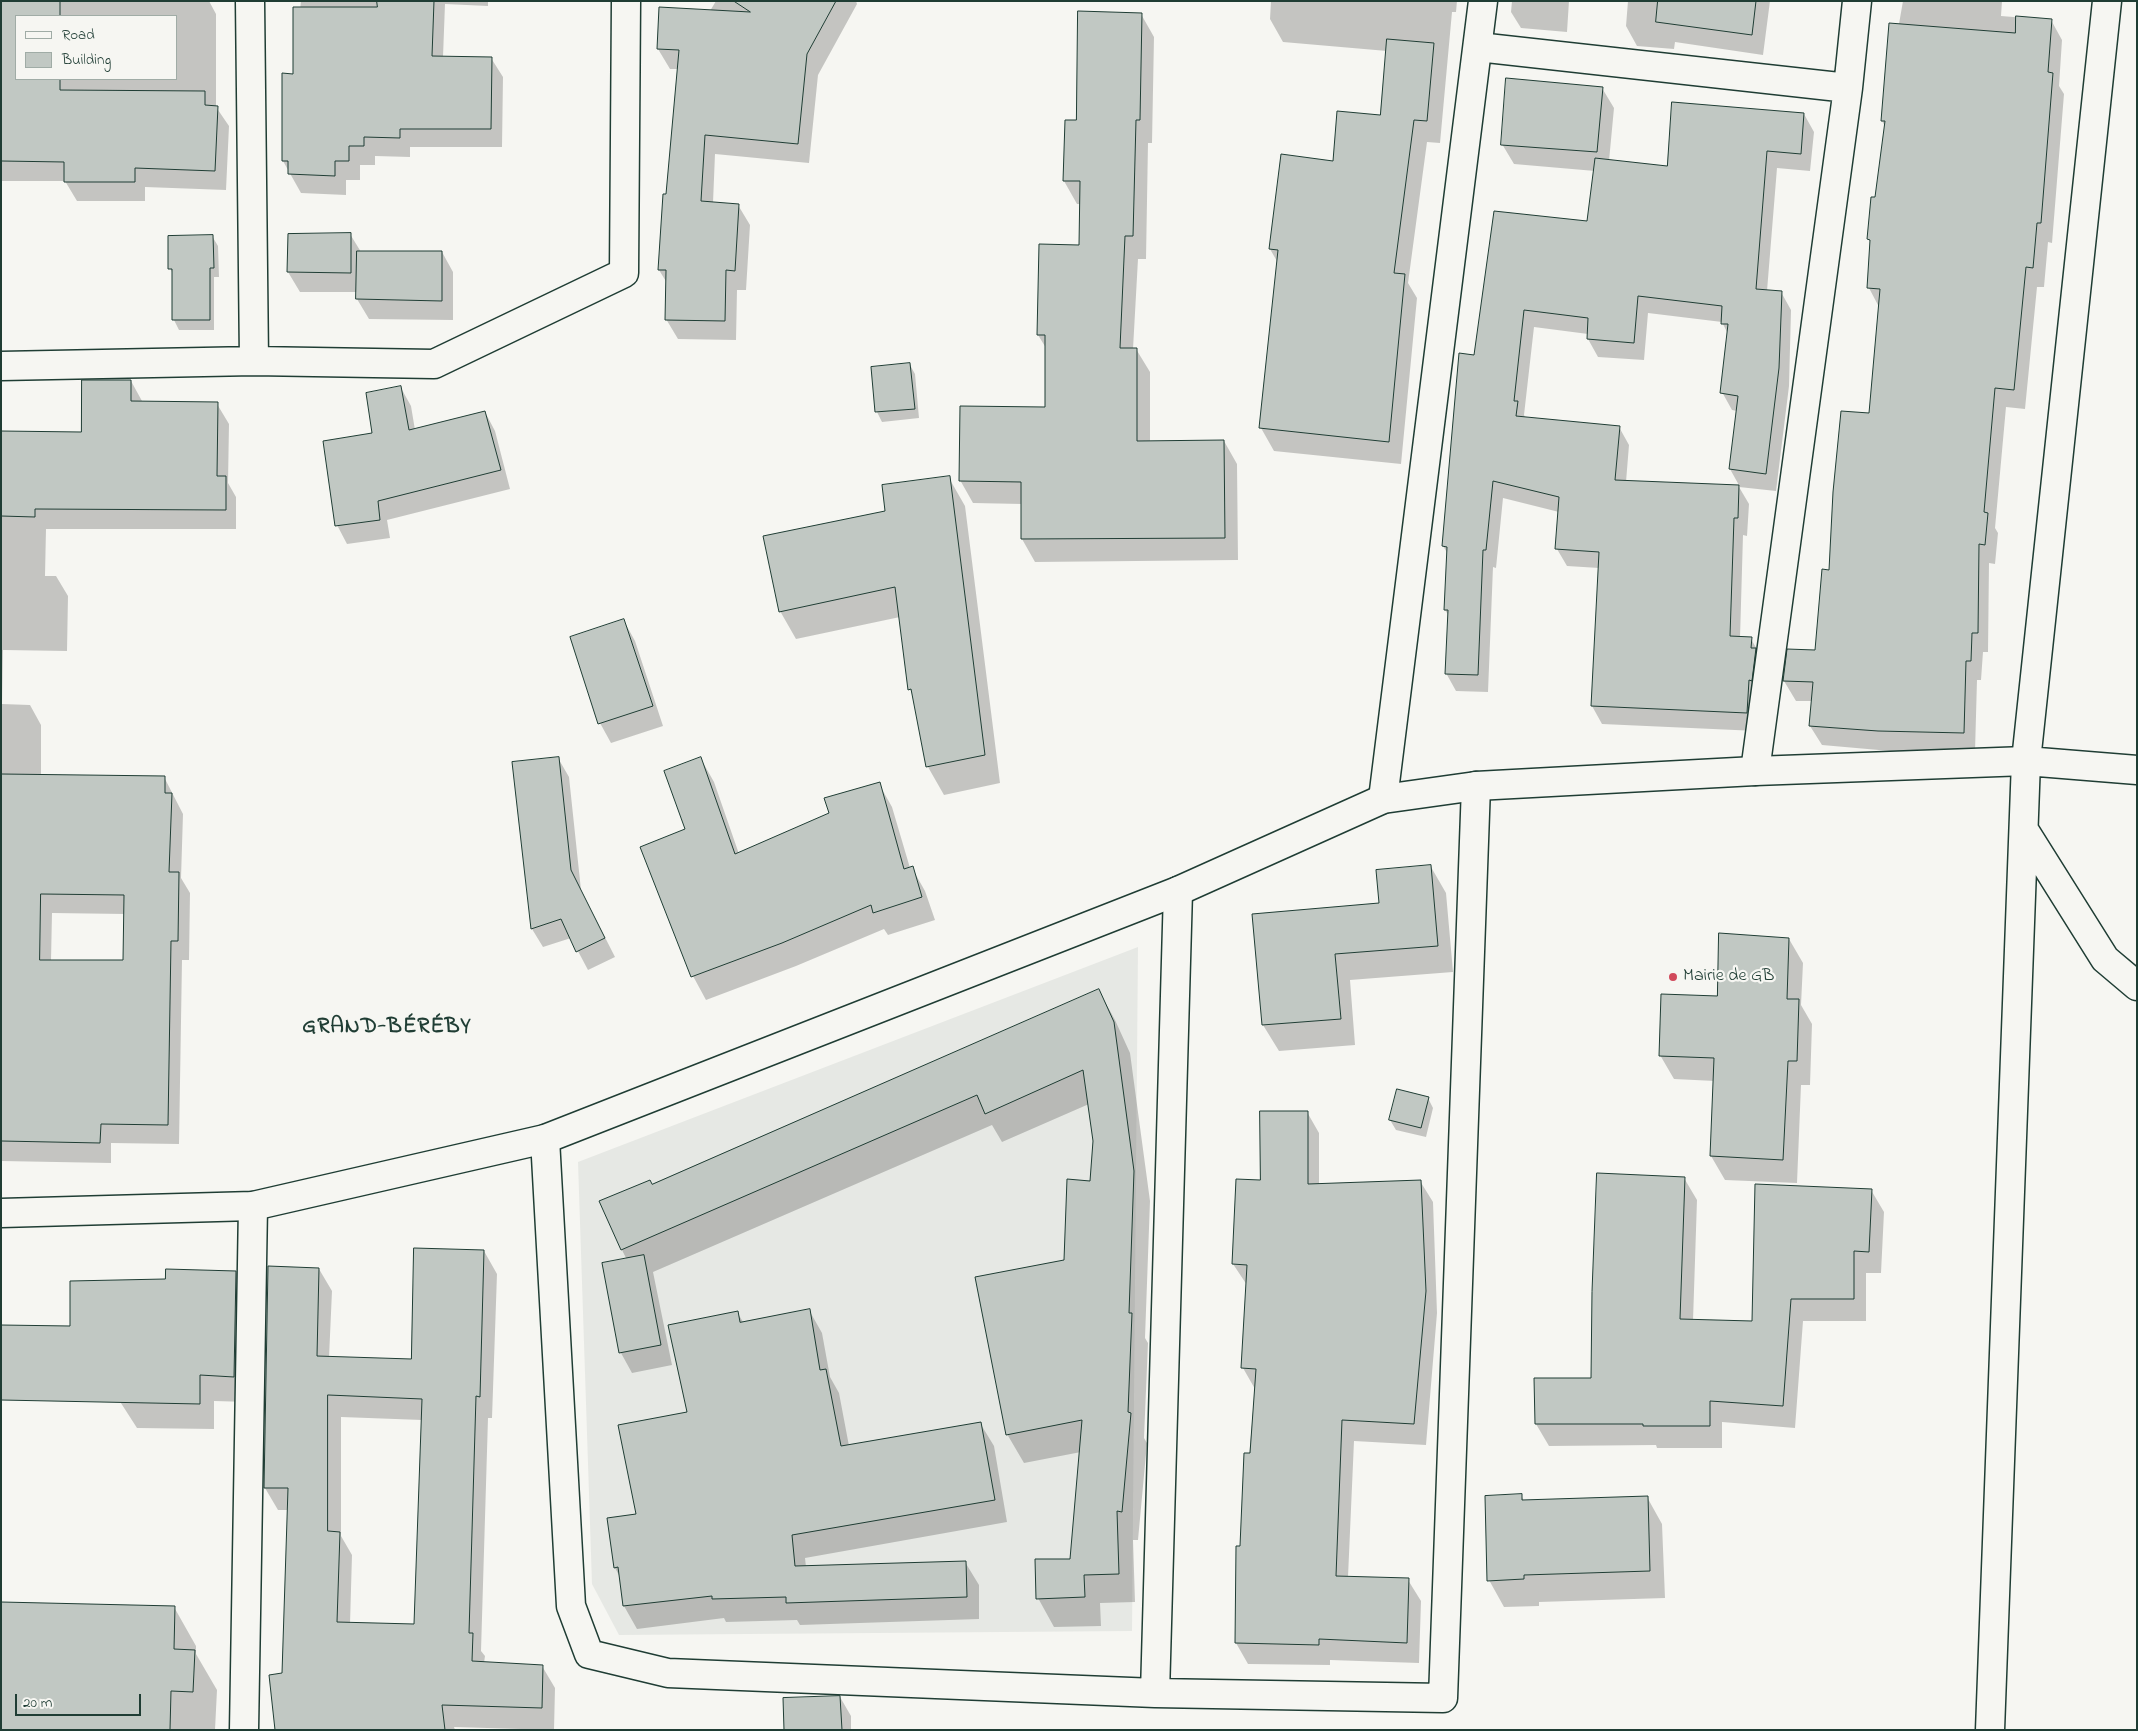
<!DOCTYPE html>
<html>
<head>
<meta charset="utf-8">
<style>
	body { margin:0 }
	#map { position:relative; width:2138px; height:1731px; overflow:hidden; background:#f6f6f2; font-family:"Indie Flower",sans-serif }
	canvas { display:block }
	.frame { position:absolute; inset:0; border:2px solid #1f3d34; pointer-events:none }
	.legend { position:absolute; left:15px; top:15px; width:162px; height:65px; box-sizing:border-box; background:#f6f6f2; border:1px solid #a0aca6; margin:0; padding:6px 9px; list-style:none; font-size:15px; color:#1f3d34 }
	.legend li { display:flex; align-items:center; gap:10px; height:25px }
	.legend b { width:25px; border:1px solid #a0aca6 }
	.scale { position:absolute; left:15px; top:1694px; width:126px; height:22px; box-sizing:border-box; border:2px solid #1f3d34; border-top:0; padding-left:6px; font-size:15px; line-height:18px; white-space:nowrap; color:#1f3d34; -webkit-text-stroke:4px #f6f6f2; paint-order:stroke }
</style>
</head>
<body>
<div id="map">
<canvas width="2138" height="1731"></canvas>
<div class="frame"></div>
<ul class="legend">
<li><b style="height:6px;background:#f6f6f2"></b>Road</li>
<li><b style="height:14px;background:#c1c8c3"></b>Building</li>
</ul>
<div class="scale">20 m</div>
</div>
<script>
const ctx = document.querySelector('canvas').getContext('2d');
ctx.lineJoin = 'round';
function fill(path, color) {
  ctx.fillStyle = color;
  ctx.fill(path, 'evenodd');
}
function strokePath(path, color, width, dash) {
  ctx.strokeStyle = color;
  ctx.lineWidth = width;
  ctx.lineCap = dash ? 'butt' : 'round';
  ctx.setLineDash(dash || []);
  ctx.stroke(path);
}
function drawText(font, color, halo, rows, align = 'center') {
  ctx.font = font + ' "Indie Flower",sans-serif';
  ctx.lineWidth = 4.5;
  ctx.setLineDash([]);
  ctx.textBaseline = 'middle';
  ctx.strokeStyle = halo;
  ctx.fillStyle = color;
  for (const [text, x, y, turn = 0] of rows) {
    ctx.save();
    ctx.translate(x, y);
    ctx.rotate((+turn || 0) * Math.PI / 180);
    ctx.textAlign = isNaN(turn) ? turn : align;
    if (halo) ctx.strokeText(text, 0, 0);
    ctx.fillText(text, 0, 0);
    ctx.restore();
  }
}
const built = new Path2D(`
	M1138,947L1132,1631L619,1635L592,1584L578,1162Z`);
const shadow = new Path2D(`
	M1,1H209L216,14V107L229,126L226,190L145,187V201H77L65,181H1ZM16,16H176V79H16Z
	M301,1H488V6L445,4L443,57L491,58L503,77L502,147H410V157L375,156V165H360V180H346V195L301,193L283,161Z
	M716,1H856L857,4L818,75L809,163L715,154L713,203L738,205L750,225L746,290H737L736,340L678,339L666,319L667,283L659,270L678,69H670L658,49L710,11Z
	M1271,1H1457L1456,12H1452L1440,143L1427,142L1408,283L1417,298L1401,464L1274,451L1261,428L1278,263L1270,249L1334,162L1381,116L1387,51L1283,42L1270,19Z
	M1512,1H1569L1567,32L1521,28L1511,12Z
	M1628,1H1770L1763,55L1675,42L1674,49L1637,46L1626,26Z
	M1903,1H2002L2001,16L2051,20L2062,40L2059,86L2064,94L2052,243L2048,242L2044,287H2037L2025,409L2006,407L1995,528L1998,533L1995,564L1989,563L1988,652H1983L1981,680H1977L1975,752L1890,751L1822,745L1810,726L1812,701H1796L1784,681L1788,651H1817L1830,571L1870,415L1879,307L1869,288L1871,244L1869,239L1886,128L1882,121Z
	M1141,14L1154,37L1152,143H1148L1146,259H1138L1133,349H1136L1150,372V442L1224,441L1237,464L1238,560L1035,562L1022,539V504L973,503L960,480L1046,408V348L1038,335L1080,246L1081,204H1077L1064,181L1077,122Z
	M1602,88L1614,108L1609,161L1668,168L1804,114L1814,132L1810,171L1777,168L1767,291L1781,292L1791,310L1789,386L1776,491L1739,487L1749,504L1747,536L1743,535L1740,638L1751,639L1761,656L1757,731L1602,724L1592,706L1599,568L1567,566L1557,549L1559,512L1503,498L1496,568L1493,567L1488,692L1456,691L1446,673L1449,616L1445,610L1448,554L1443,546L1475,356L1588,222L1595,171L1514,164L1502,144ZM1648,313L1722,322L1728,334L1722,392L1732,410L1737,411L1730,469L1740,487L1626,482L1629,445L1619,427L1526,419L1524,415L1534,327L1588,334V339L1598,357L1644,360Z
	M350,234L361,252H442L453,272V320L369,319L357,299V292H300L288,272Z
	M212,236L218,246L219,277H214V330H179L174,320V276L170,268Z
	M910,365L915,374L919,418L882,422L877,412Z
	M131,381L142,401L217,404L229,424L228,483L236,497V529H46L45,576H56L68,596L67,651L3,650L2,704L30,705L41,725V776L164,777L183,814L181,878L190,893L189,960H182L179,1144L111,1143V1163L1,1161V433L82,434ZM52,913L125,914L124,961H51Z
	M401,388L411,406L415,430L485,412L495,431L510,489L387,520L390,538L347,544L337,525L373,434Z
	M949,478L965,506L1000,783L944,795L928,767L913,696L910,689L900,617L796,639L780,611L886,512Z
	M624,621L635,641L663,726L611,743L600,723Z
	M558,758L569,777L581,890L615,957L588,970L571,938L543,947L532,929L514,763Z
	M701,759L714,782L739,854L830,814L879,784L892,807L910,868H912L925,891L935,920L888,935L884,929L796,966L706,1000L693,976L686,830Z
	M1431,867L1446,893L1453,972L1350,980L1355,1045L1279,1051L1263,1025L1380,904Z
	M1789,939L1803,963L1801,1005L1812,1024L1810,1085H1801L1797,1183L1725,1180L1711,1156L1715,1081L1674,1079L1660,1055Z
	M1099,991L1115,1020L1130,1053L1150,1201L1145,1338L1148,1343L1144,1438L1147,1443L1138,1540H1133L1135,1602L1100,1603L1101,1626L1054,1627L1038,1598L1072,1560L1081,1452L1024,1463L1007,1434L1091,1182L1094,1141L1089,1104L1002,1142L992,1125L653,1272L672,1365L632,1373L621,1353L603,1264L627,1260L622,1250L652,1185Z
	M1397,1091L1428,1098L1433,1108L1426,1137L1396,1130L1390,1120Z
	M1307,1112L1319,1133V1185L1420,1181L1433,1202L1437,1313L1426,1445L1354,1441L1348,1577L1408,1580L1421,1601L1419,1663L1330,1660V1665L1248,1664L1236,1643L1241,1548L1255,1389L1243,1368L1247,1285L1233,1264L1261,1182Z
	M1684,1178L1697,1200L1693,1321L1753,1322L1871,1190L1884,1212L1881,1273H1866V1321H1803L1795,1428L1722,1422V1448H1657L1656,1445L1549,1446L1536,1424V1380L1592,1379Z
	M484,1251L497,1274L492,1418H488L481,1651L485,1656L484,1663L542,1666L555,1688L554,1730L454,1727L455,1730H276L283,1675L288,1510H278L265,1488L319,1269L332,1291L329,1358L412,1361ZM341,1417L422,1420L415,1626L350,1624L352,1555L341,1536Z
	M236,1272L250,1297L249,1402L214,1401V1429L137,1428L72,1327L166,1281Z
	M809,1310L822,1333L830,1377L839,1393L849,1446L980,1423L994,1446L1007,1522L805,1558L806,1567L965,1562L979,1585V1619L800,1625L797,1620L726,1622L724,1618L637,1629L624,1606L620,1577L615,1568L637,1515L737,1312L743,1322Z
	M1521,1495L1524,1501L1647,1497L1662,1524L1665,1598L1539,1602V1606L1504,1607L1489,1580Z
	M174,1607L196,1646V1654L217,1690L215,1730H1Z
	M840,1697L851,1716V1730H785Z`);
const building = new Path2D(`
	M1,1H60V16H16V79H60V90L205,91V105L218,106L215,171L135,168V182H64V162L1,161Z
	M377,1H434L432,56L492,57L491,129H400V138L364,137V146H349V161H335V176L288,174V161H282V73L293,74V7H377Z
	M734,1H836L807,54L798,144L705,135L701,201L739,204L735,271L726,270L725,321L665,320L666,270H658L663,194H666L679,50L657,49L659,7L750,12Z
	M1658,1H1756L1752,35L1656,22Z
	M1078,11L1142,13L1140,120H1136L1133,236H1125L1120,348H1137V441L1224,440L1225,538L1021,539V482L959,481L960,406L1045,407V335H1037L1039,244L1079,245L1080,181H1063L1065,120H1076Z
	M2016,16L2052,19L2048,72L2053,73L2041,223H2037L2033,268L2026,267L2014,390L1995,388L1984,512L1988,513L1985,545L1979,544L1978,633H1972L1971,661H1966L1964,733L1878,731L1809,726L1813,682L1783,681L1787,649L1815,650L1822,569L1829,570L1833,492L1841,411L1869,413L1880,289L1867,288L1870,240L1867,239L1871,197H1875L1885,121H1881L1889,23L2015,33Z
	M1387,39L1434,43L1427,121L1414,120L1394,273L1405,274L1389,442L1259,428L1278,250L1269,249L1281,154L1333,161L1337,111L1380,115Z
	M1506,78L1603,87L1597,152L1501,145Z
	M1672,102L1804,113L1801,154L1767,151L1756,289L1782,291L1779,368L1766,474L1729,469L1738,396L1720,393L1728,324H1721L1722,306L1638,296L1634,343L1587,339L1588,318L1524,310L1514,401H1518L1516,416L1620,426L1615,480L1739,485L1738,518H1734L1730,636L1752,637L1751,648H1756L1752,681L1749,680L1747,713L1591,706L1599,552L1555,549L1559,497L1493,481L1486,550H1483L1478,675L1445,674L1448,610H1444L1447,547L1442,546L1459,353L1474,355L1494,211L1587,221L1595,158L1667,166Z
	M351,233V273L287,272L288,234Z
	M213,235L214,268H210V320H172V269H168V236Z
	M357,251H442V301L356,299Z
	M910,363L915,409L875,412L871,367Z
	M82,380H131V401L218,402L217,476H226V510L35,509V517L1,516V431L81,432Z
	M401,386L409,430L485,411L501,470L378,501L380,520L335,526L323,441L372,433L366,393Z
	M950,476L985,755L926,767L911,689L908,690L895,587L779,612L763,536L885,511L882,485Z
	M624,619L653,706L598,724L570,637Z
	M559,757L571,870L605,938L576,952L561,919L531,929L512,762Z
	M701,757L735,854L829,813L824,798L880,782L904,869L913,866L922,897L873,913L871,905L782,943L691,977L640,847L685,829L664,771Z
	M1,774L165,776V793H172L169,872H179L178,941H171L168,1125L101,1124L100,1143L1,1141ZM41,894L124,895L123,960H40Z
	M1431,865L1438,946L1335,954L1341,1019L1262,1025L1252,914L1379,903L1376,870Z
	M1719,933L1789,938L1787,999H1799L1797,1061H1788L1783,1160L1710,1156L1714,1058L1659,1056L1661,994L1717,996Z
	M1099,989L1114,1022L1134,1171L1129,1313H1132L1128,1412L1131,1413L1122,1512L1117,1511L1119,1574L1084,1575L1085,1597L1036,1599L1035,1559H1070L1082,1420L1006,1435L975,1277L1064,1260L1067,1179L1090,1181L1093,1141L1083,1070L985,1114L977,1095L621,1250L599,1201L650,1180L652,1184Z
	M1397,1089L1429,1097L1421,1128L1389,1120Z
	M1260,1111H1308V1184L1421,1180L1426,1291L1414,1424L1342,1420L1336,1576L1409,1578L1407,1643L1319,1639V1645L1235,1643L1236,1546H1240L1244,1453H1250L1256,1369L1241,1368L1247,1265L1232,1264L1236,1179L1260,1180Z
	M1597,1173L1685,1177L1680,1319L1752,1321L1755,1184L1872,1189L1869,1252L1854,1251V1299H1791L1783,1406L1710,1401V1426H1643V1424H1535L1534,1378H1591L1592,1292Z
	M414,1248L484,1250L480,1397L476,1396L469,1633H473L472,1661L543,1665L542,1708L442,1705L445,1730H275L269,1675L282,1673L288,1488H264L268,1266L319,1268L317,1356L411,1359ZM328,1395L422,1399L414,1624L337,1622L340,1532L328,1531Z
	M644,1255L661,1345L619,1353L602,1263Z
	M166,1269L236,1271L234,1377L200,1375V1404L1,1400V1325L70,1326V1281L165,1279Z
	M810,1309L820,1370L826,1369L841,1446L981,1422L995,1500L792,1535L795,1566L966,1561L967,1597L786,1603V1597L712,1599V1596L623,1606L618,1567L614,1568L607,1518L636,1514L618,1425L687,1412L668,1325L738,1311L740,1322Z
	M1522,1494V1500L1648,1496L1650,1571L1524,1575V1579L1487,1581L1485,1496Z
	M1,1602L175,1606L174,1649L195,1650L193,1692L171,1691L170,1730H1Z
	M840,1696L842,1730H784L783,1698Z`);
const minor = new Path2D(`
	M250,1L254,361
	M1478,47L1848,88
	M1,366L254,361L434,364L624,273L626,1
	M2026,761L2137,770
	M1755,771L1848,88L1857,1
	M1383,799L1483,1
	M2024,830L2105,959L2137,986
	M545,1139L571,1606L589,1654L668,1673L1155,1693L1443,1698L1476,786
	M1155,1693L1178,891
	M244,1730L253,1206
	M1990,1730L2026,761L2107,1`);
const major = new Path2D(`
	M1,1213L253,1206L545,1139L1178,891L1383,799L1476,786L1755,771L2026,761`);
const markers = [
	[1673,977,5,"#d1495b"]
];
const poiNames = [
	["Mairie de GB",1683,977]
];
const districtNames = [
	["GRAND-BÉRÉBY",387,1028]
];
fill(built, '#e6e8e4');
fill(shadow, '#0003');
fill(building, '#c1c8c3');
strokePath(building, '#1f3d34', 1);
strokePath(minor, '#1f3d34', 31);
strokePath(major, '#1f3d34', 31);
strokePath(minor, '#f6f6f2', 28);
strokePath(major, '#f6f6f2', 28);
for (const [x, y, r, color] of markers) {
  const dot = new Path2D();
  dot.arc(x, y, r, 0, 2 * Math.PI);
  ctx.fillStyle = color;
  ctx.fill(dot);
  strokePath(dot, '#f6f6f2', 2);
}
drawText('18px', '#1f3d34', '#f6f6f2', poiNames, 'left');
ctx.letterSpacing = '1px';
drawText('bold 22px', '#1f3d34', '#f6f6f2', districtNames);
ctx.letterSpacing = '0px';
</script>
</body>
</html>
